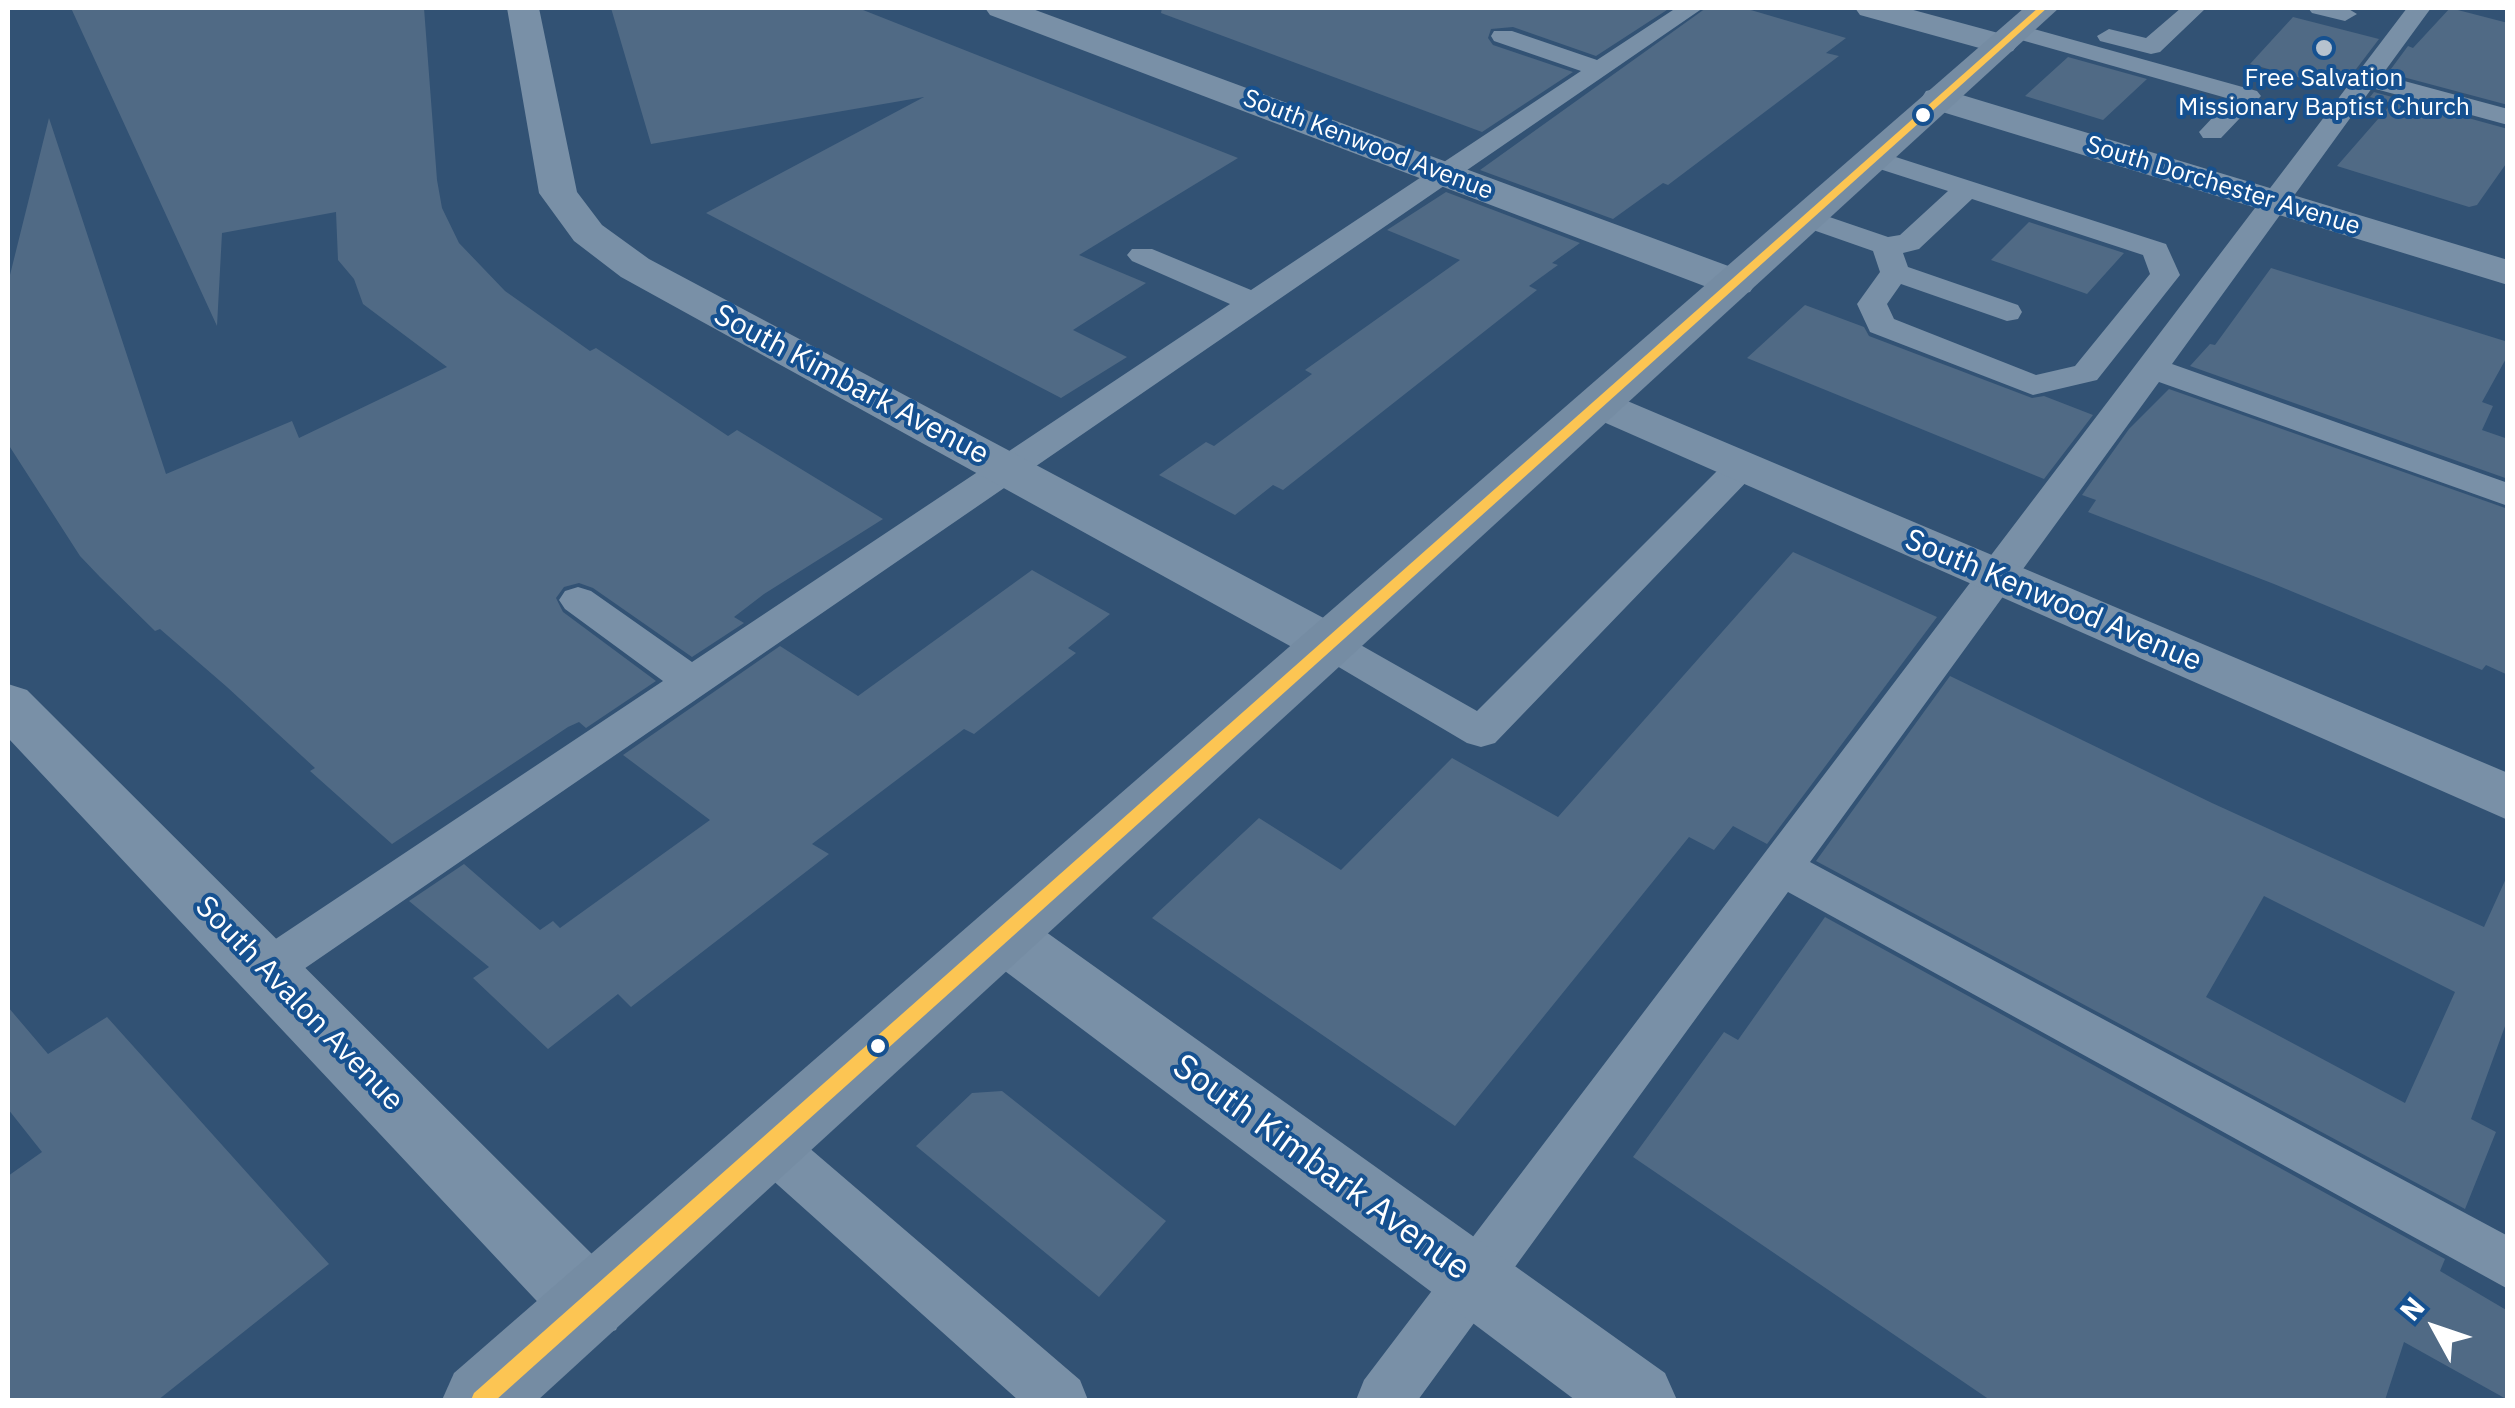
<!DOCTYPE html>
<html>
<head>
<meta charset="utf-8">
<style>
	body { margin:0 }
	#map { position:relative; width:2515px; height:1408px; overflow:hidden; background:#325274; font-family:"IBM Plex Sans",sans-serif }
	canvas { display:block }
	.frame { position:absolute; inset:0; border:10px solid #fff; pointer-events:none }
	.north { position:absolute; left:2385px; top:1278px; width:100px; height:100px; -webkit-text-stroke:8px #165190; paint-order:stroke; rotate:310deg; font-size:28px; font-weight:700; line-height:40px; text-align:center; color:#fff }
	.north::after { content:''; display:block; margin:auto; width:35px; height:45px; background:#fff; clip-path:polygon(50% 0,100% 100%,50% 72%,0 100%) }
</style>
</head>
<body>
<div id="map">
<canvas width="2515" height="1408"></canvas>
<div class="frame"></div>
<div class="north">N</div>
</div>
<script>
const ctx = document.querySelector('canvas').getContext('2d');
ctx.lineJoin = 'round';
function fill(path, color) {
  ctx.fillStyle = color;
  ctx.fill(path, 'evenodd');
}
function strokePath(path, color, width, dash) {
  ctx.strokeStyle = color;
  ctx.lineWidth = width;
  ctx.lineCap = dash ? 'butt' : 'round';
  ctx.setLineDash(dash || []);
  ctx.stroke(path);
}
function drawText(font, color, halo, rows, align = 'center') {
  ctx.font = font + ' "IBM Plex Sans",sans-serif';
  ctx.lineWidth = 8;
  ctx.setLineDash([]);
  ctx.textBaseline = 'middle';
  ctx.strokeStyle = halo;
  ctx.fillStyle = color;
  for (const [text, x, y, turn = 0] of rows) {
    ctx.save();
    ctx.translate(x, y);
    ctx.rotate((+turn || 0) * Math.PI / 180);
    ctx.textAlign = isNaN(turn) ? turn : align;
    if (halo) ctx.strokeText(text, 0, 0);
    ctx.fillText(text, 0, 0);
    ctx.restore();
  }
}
const building = new Path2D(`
	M71,8H424L437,180L442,208L459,243L505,291L590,351L596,348L728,436L737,430L883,519L764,594L734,617L744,623L692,657L593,588L579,583L564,587L556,598L563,612L656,681L586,728L579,722L568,727L392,844L310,771L315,768L227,687L160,629L155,631L100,577L80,556L8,444V283L49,118L166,474L292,421L299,438L447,367L363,304L354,279L338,260L336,212L222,233L217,326Z
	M611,8H858L1238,158L1079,255L1146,283L1073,330L1127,357L1061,398L706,213L924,97L651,144Z
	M1162,8H1670L1596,56L1513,27L1491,29L1488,38L1493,45L1573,72L1482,132L1161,13Z
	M1706,8H1744L1846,38L1826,53L1839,56L1668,185L1663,183L1613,219L1480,170Z
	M2450,8L2508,23V105L2388,73L2408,46L2413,48Z
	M2293,17L2379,39L2341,89L2250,64Z
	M2068,57L2147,79L2103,120L2025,96Z
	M2374,92L2508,129V161L2477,205L2469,207L2337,166L2392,103L2370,97Z
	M1446,192L1580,243L1552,263L1558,265L1529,286L1537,290L1283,490L1273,485L1235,515L1159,475L1206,442L1214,446L1312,374L1305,370L1460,260L1387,230Z
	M2029,222L2124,253L2087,294L1991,260Z
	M2271,268L2508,342V355L2482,402L2493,406L2482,430L2508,439V479L2190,366L2210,344L2215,345Z
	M1805,305L1864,327L1869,336L2032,398L2044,396L2093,415L2044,479L1747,358Z
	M2169,389L2508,509V675L2486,665L2482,670L2274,584L2088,512L2096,500L2082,495L2129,429Z
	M1793,552L1937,617L1767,844L1733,826L1714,850L1689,837L1455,1126L1152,918L1259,818L1341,870L1452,758L1558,817Z
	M1032,570L1110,614L1068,648L1076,653L974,734L964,729L812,844L829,854L631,1007L618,994L548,1049L473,978L489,967L409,901L464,864L540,930L553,921L560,928L710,820L623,755L780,646L858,696Z
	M1950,676L2212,803L2484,927L2508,874V1018L2471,1119L2496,1132L2465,1209L1816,861ZM2264,896L2455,992L2405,1103L2206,997Z
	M1825,917L2445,1259L2440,1271L2508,1311V1400L2404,1342L2385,1400H1990L1633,1157L1724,1032L1738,1040Z
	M8,1007L48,1054L107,1017L329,1264L158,1400H8V1176L42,1152L8,1109Z
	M1002,1091L1166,1221L1099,1297L916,1146L972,1093Z`);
const lane = new Path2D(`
	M1676,8H1703L282,984L266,989L250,984L243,970L250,956L663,681L565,609L559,600L565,591L578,587L591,591L692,662L1230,304L1132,261L1127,255L1132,249H1152L1251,290L1581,71L1494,41L1491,36L1494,31H1512L1597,60Z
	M1860,8H1885L1873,15Z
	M2181,8H2206L2160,52L2151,54L2100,41L2097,36L2109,29L2146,38Z
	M2308,8H2347L2357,14L2345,21L2312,13Z
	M2407,8H2431L2382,75L2508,109V125L2372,88L2172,364L2508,483V506L2159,382L1810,862L2508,1236V1289L1788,892L1418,1400H1356L1364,1380Z
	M2016,24L2257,91L2261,96L2221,138H2203L2199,132L2230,99L2007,36L2004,31Z
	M1874,150L2166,244L2180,275L2097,380L2033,395L1870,332L1857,304L1880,272L1873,251L1796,224L1792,218L1796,212L1806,209L1888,237L1900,235L1948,191L1864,164L1860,158ZM1972,199L2143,255L2150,274L2075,366L2036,375L1894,319L1887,304L1901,284L2007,321L2018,319L2022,312L2018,305L1908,267L1903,253L1919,249Z
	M1743,454L1755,457L1760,465L1755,473L1495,743L1481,747L1467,743L1315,653L1310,644L1315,635L1329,631L1343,635L1477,711L1731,457Z
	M768,1121L786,1128L1080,1380L1088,1400H1018L750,1160L743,1144L750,1128Z`);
const street = new Path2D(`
	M507,8H539L577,192L602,225L649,259L1348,631L1356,644L1348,657L1329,662L1310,657L621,277L574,241L539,193Z
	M985,8H1030L1750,274L1756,283L1750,292L1735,295L1720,292L990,15Z
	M1855,8H1906L2013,37L2018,44L2013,51L2001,54L1860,15Z
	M1939,88L2508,260V285L1926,107L1921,99L1926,91Z
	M1599,389L2508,773V820L1583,413L1576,403L1583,393Z
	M8,684L27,690L616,1278L627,1304L616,1330L590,1340L564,1330L8,738Z
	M1003,909L1025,917L1665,1373L1677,1400H1575L981,953L972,935L981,917Z`);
const secondary = new Path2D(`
	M2024,8H2059L538,1400H442L454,1373Z`);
const bus1 = new Path2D(`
	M2038,8H2047L496,1400H471L474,1393Z`);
const markers = [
	[2324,48,10,"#b7c2ce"],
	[1923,115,9,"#fff"],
	[878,1046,9,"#fff"]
];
const farPoinames = [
	["Free Salvation",2324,79],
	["Missionary Baptist Church",2324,108]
];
const farStreetnames = [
	["South Kenwood Avenue",1368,145,21],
	["South Dorchester Avenue",2223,186,17]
];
const streetNames = [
	["South Kimbark Avenue",851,385,28],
	["South Kenwood Avenue",2053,601,23],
	["South Avalon Avenue",299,1004,46]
];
const nearStreetnames = [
	["South Kimbark Avenue",1321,1168,36]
];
fill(building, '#506a85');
fill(lane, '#7990a7');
fill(street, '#7990a7');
fill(secondary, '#758ca3');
fill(bus1, '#fcc553');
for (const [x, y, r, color] of markers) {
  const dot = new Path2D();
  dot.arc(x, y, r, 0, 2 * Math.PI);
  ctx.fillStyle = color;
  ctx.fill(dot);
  strokePath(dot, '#165190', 4);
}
drawText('25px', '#fff', '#165190', farPoinames);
drawText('25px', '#fff', '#165190', farStreetnames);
drawText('30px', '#fff', '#165190', streetNames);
drawText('35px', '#fff', '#165190', nearStreetnames);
</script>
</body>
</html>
